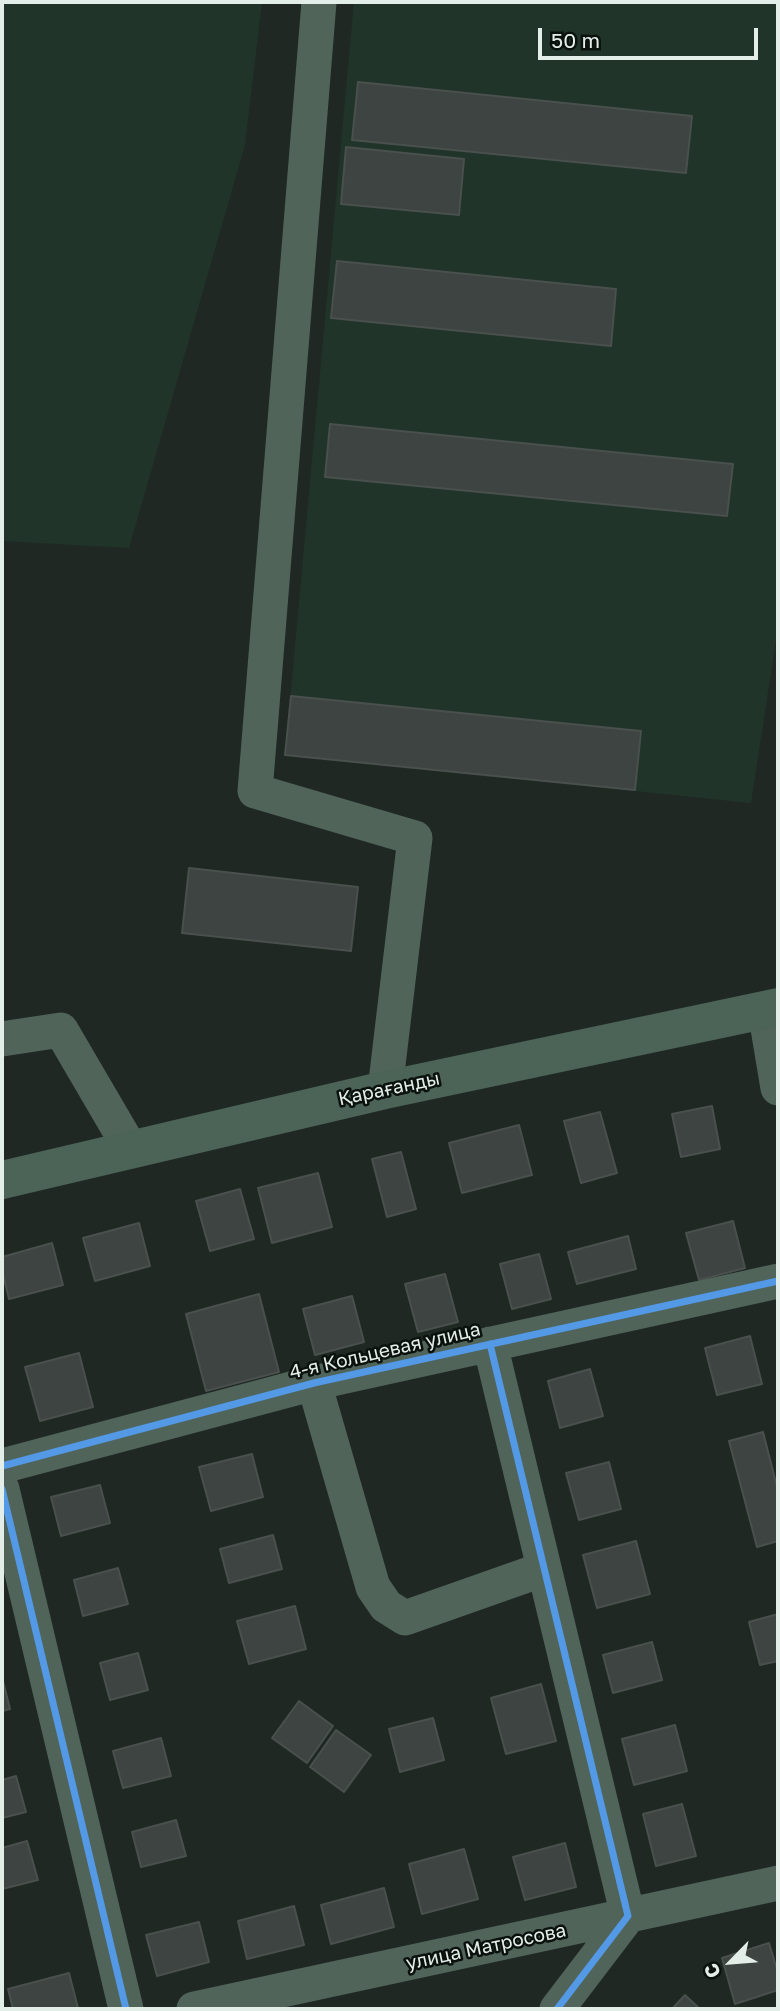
<!DOCTYPE html>
<html>
<head>
<meta charset="utf-8">
<style>
	body { margin:0 }
	#map { position:relative; width:780px; height:2011px; overflow:hidden; background:#202824; font-family:"Golos Text",sans-serif }
	canvas { display:block }
	.frame { position:absolute; inset:0; border:4px solid #e4eee8; pointer-events:none }
	.north { position:absolute; left:696px; top:1927px; width:70px; height:70px; -webkit-text-stroke:5px #0b120e; paint-order:stroke; rotate:245deg; font-size:19px; font-weight:700; line-height:28px; text-align:center; color:#e4eee8 }
	.north::after { content:''; display:block; margin:auto; width:24px; height:32px; background:#e4eee8; clip-path:polygon(50% 0,100% 100%,50% 72%,0 100%) }
	.scale { position:absolute; left:538px; top:28px; width:220px; height:32px; box-sizing:border-box; border:4px solid #e4eee8; border-top:0; padding-left:9px; font-size:21px; line-height:24px; white-space:nowrap; color:#e4eee8; -webkit-text-stroke:5px #0b120e; paint-order:stroke }
</style>
</head>
<body>
<div id="map">
<canvas width="780" height="2011"></canvas>
<div class="frame"></div>
<div class="north">С</div>
<div class="scale">50 m</div>
</div>
<script>
const ctx = document.querySelector('canvas').getContext('2d');
ctx.lineJoin = 'round';
function fill(path, color) {
  ctx.fillStyle = color;
  ctx.fill(path, 'evenodd');
}
function strokePath(path, color, width, dash) {
  ctx.strokeStyle = color;
  ctx.lineWidth = width;
  ctx.lineCap = dash ? 'butt' : 'round';
  ctx.setLineDash(dash || []);
  ctx.stroke(path);
}
function drawText(font, color, halo, rows, align = 'center') {
  ctx.font = font + ' "Golos Text",sans-serif';
  ctx.lineWidth = 5;
  ctx.setLineDash([]);
  ctx.textBaseline = 'middle';
  ctx.strokeStyle = halo;
  ctx.fillStyle = color;
  for (const [text, x, y, turn = 0] of rows) {
    ctx.save();
    ctx.translate(x, y);
    ctx.rotate((+turn || 0) * Math.PI / 180);
    ctx.textAlign = isNaN(turn) ? turn : align;
    if (halo) ctx.strokeText(text, 0, 0);
    ctx.fillText(text, 0, 0);
    ctx.restore();
  }
}
const built = new Path2D(`
	M2,2H262L245,145L129,548L2,541Z
	M354,2H778V627L751,803L285,755Z`);
const building = new Path2D(`
	M358,82L692,116L686,173L352,140Z
	M346,147L464,159L459,215L341,204Z
	M337,261L616,289L611,346L331,318Z
	M330,424L733,464L727,516L325,477Z
	M291,696L641,731L635,790L285,755Z
	M189,868L358,887L351,951L182,933Z
	M712,1106L720,1149L681,1157L672,1114Z
	M600,1112L617,1173L581,1183L564,1121Z
	M519,1125L532,1175L462,1193L449,1143Z
	M401,1152L416,1209L387,1217L372,1159Z
	M318,1173L332,1227L272,1243L258,1188Z
	M240,1189L254,1239L210,1251L196,1201Z
	M733,1221L745,1268L699,1280L686,1233Z
	M139,1223L150,1266L95,1281L83,1238Z
	M628,1236L636,1269L577,1284L568,1252Z
	M52,1243L63,1285L9,1299L2,1270V1257Z
	M539,1254L551,1299L512,1309L500,1264Z
	M445,1274L458,1322L418,1332L405,1284Z
	M259,1294L279,1372L206,1391L186,1314Z
	M352,1296L364,1342L315,1355L303,1309Z
	M750,1336L762,1384L717,1395L705,1348Z
	M79,1353L93,1407L40,1421L25,1367Z
	M590,1369L603,1416L560,1428L548,1381Z
	M763,1432L778,1491V1541L757,1547L729,1441Z
	M252,1454L263,1497L211,1511L199,1467Z
	M609,1462L621,1509L579,1520L566,1473Z
	M100,1485L110,1523L61,1536L51,1497Z
	M273,1535L282,1569L229,1583L220,1549Z
	M636,1541L650,1594L597,1608L583,1555Z
	M118,1568L128,1604L83,1616L74,1580Z
	M295,1606L306,1649L249,1664L237,1621Z
	M778,1614V1661L760,1665L749,1622Z
	M652,1642L662,1680L613,1693L603,1655Z
	M138,1653L148,1690L110,1700L100,1663Z
	M2,1677L10,1709L2,1711Z
	M541,1684L556,1741L506,1754L491,1698Z
	M299,1701L333,1726L307,1763L272,1738Z
	M433,1718L444,1760L400,1772L389,1729Z
	M675,1725L687,1771L634,1785L622,1739Z
	M336,1730L371,1755L344,1792L310,1767Z
	M161,1738L171,1776L123,1788L113,1751Z
	M16,1776L26,1812L2,1818V1780Z
	M682,1804L696,1856L656,1866L643,1814Z
	M176,1820L186,1856L141,1867L132,1832Z
	M27,1841L38,1880L2,1889V1848Z
	M565,1843L576,1887L525,1900L513,1857Z
	M464,1849L478,1899L422,1914L409,1864Z
	M384,1888L394,1927L331,1944L321,1905Z
	M294,1906L304,1945L247,1959L238,1921Z
	M199,1922L209,1962L157,1976L146,1935Z
	M769,1943L778,1973V1990L735,2004L722,1958Z
	M69,1973L78,2008L13,2009L8,1989Z
	M685,1995L700,2009H672Z`);
const minor = new Path2D(`
	M319,2L255,791L415,838L385,1090
	M765,1010L778,1088
	M2,1039L61,1030L130,1148
	M490,1344L628,1916L557,2009
	M314,1383L373,1587L386,1606L405,1618L544,1569
	M2,1466L314,1383L778,1281
	M2,1489L126,2009
	M194,2009L778,1883`);
const major = new Path2D(`
	M2,1180L385,1090L778,1007`);
const cycleway = new Path2D(`
	M490,1344L628,1916L557,2009
	M2,1466L314,1383L778,1281
	M2,1489L126,2009`);
const streetNames = [
	["Қарағанды",389,1089,-12],
	["4-я Кольцевая улица",385,1351,-13],
	["улица Матросова",486,1947,-12]
];
fill(built, '#203429');
fill(building, '#3e4441');
strokePath(building, '#49504d', 2);
strokePath(minor, '#50645a', 35);
strokePath(major, '#4b6457', 38);
strokePath(cycleway, '#5399e6', 7);
drawText('19px', '#e4eee8', '#0b120e', streetNames);
</script>
</body>
</html>
